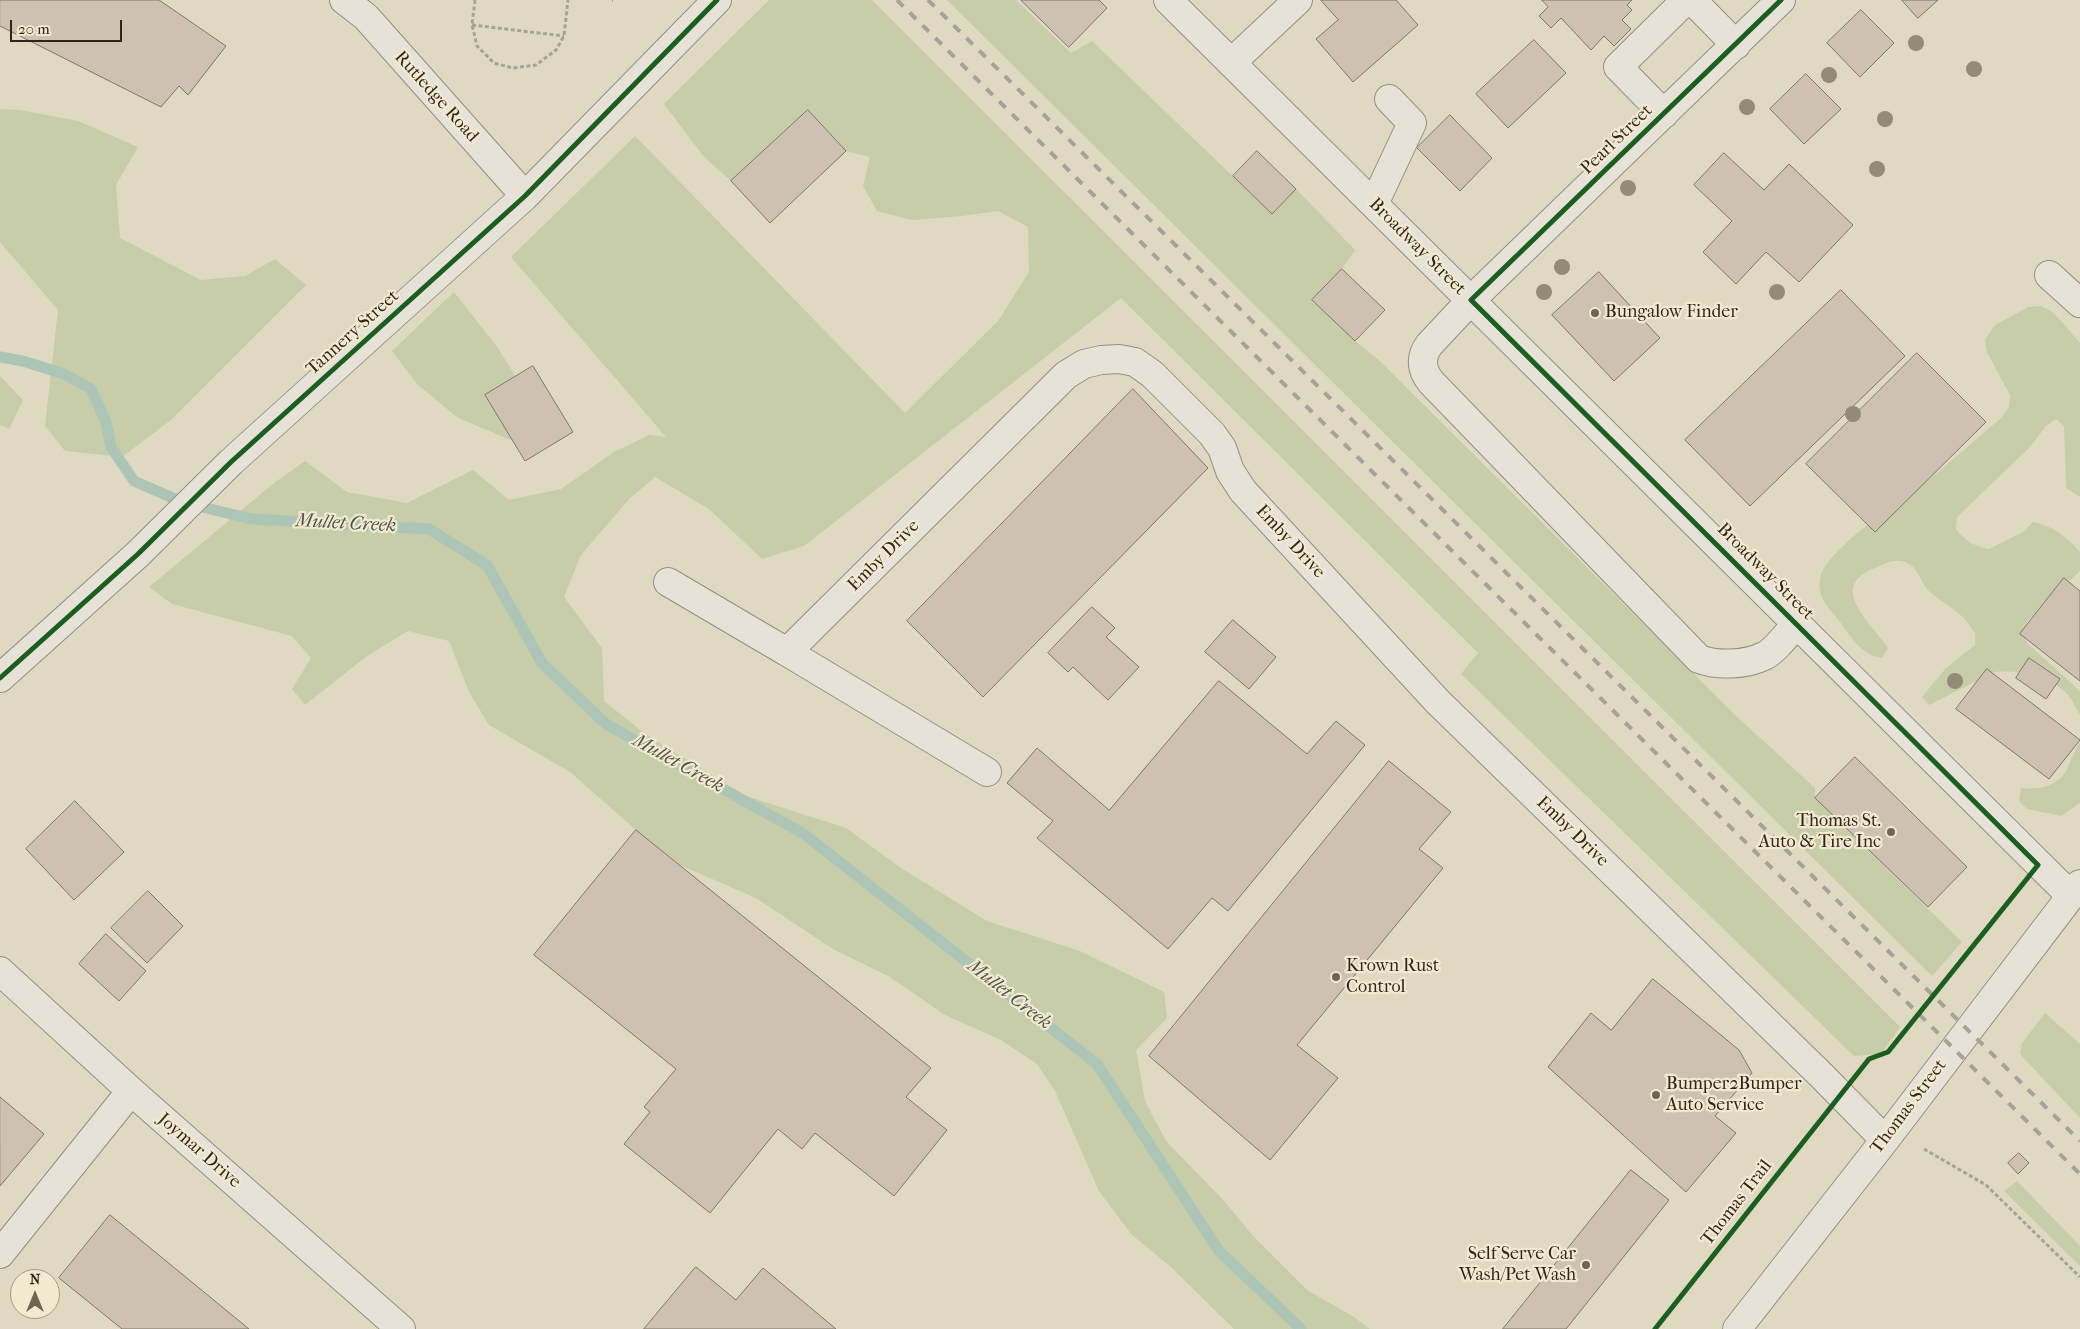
<!DOCTYPE html>
<html>
<head>
<meta charset="utf-8">
<style>
	body { margin:0 }
	#map { position:relative; width:2080px; height:1329px; overflow:hidden; background:#dfd9c2; font-family:"IM FELL French Canon",serif }
	canvas { display:block }
	.north { position:absolute; left:10px; top:1269px; width:50px; height:50px; box-sizing:border-box; background:#f2ead0; border:1px solid #a59b88; border-radius:50%; rotate:0deg; font-size:14px; font-weight:700; line-height:20px; text-align:center; color:#32241c }
	.north::after { content:''; display:block; margin:auto; width:18px; height:22px; background:#6f6356; clip-path:polygon(50% 0,100% 100%,50% 72%,0 100%) }
	.scale { position:absolute; left:10px; top:20px; width:112px; height:22px; box-sizing:border-box; border:2px solid #32241c; border-top:0; padding-left:6px; font-size:15px; line-height:18px; white-space:nowrap; color:#32241c; -webkit-text-stroke:4px #f2ead0; paint-order:stroke }
</style>
</head>
<body>
<div id="map">
<canvas width="2080" height="1329"></canvas>
<div class="north">N</div>
<div class="scale">20 m</div>
</div>
<script>
const ctx = document.querySelector('canvas').getContext('2d');
ctx.lineJoin = 'round';
function fill(path, color) {
  ctx.fillStyle = color;
  ctx.fill(path, 'evenodd');
}
function strokePath(path, color, width, dash) {
  ctx.strokeStyle = color;
  ctx.lineWidth = width;
  ctx.lineCap = dash ? 'butt' : 'round';
  ctx.setLineDash(dash || []);
  ctx.stroke(path);
}
function drawText(font, color, halo, rows, align = 'center') {
  ctx.font = font + ' "IM FELL French Canon",serif';
  ctx.lineWidth = 4.5;
  ctx.setLineDash([]);
  ctx.textBaseline = 'middle';
  ctx.strokeStyle = halo;
  ctx.fillStyle = color;
  for (const [text, x, y, turn = 0] of rows) {
    ctx.save();
    ctx.translate(x, y);
    ctx.rotate((+turn || 0) * Math.PI / 180);
    ctx.textAlign = isNaN(turn) ? turn : align;
    if (halo) ctx.strokeText(text, 0, 0);
    ctx.fillText(text, 0, 0);
    ctx.restore();
  }
}
const green = new Path2D(`
	M769,0H872L1900,1027L1881,1054L1854,1056L1461,674L1478,653L1121,298L804,546L762,559L709,509L655,477L630,498L581,555L564,597L602,648L604,701L644,733L743,795L846,828L901,868L987,921L1080,951L1164,992L1167,1018L1136,1050L1145,1101L1166,1141L1226,1203L1253,1236L1307,1290L1354,1317L1370,1329H1234L1171,1267L1132,1235L1099,1191L1055,1091L1037,1064L1001,1040L945,1015L890,977L833,949L756,898L680,865L636,830L570,772L489,725L469,692L449,641L408,631L367,656L305,705L292,689L311,658L292,636L172,604L149,587L274,483L305,461L347,492L407,503L473,470L509,500L561,489L614,452L649,435L666,437L511,257L635,136L905,413L998,321L1029,272L1028,227L998,211L962,216L912,220L877,211L863,186L870,157L846,151L808,110L731,181L704,157L664,104Z
	M947,0H1016L1071,53L1092,41L1272,214L1296,189L1355,250L1342,269L1312,300L1355,341L1380,361L1735,715L1815,788V798L1962,942L1932,976Z
	M0,109L20,110L78,121L138,147L116,185L120,238L201,280L245,276L275,259L306,285L171,420L122,457L65,451L45,426L58,310L0,242Z
	M454,292L498,348L515,376L485,395L513,441L458,418L417,384L392,351Z
	M2041,306L2053,312L2080,343V497L2066,488L2064,426L2056,419L2046,426L2030,447L1957,517L1956,529C1965,541 1974,546 1989,549L2023,532L2033,522C2053,526 2067,537 2080,552V571L2028,621L2022,632L2028,644L2080,691V715C2076,709 2073,701 2068,695C2050,675 2020,670 1994,672L1929,705L1922,697L1946,668L1975,645V633C1970,626 1965,618 1958,613C1949,605 1939,600 1930,592C1921,584 1919,568 1907,563C1896,557 1885,564 1875,568C1826,587 1871,622 1888,648L1882,658C1860,654 1853,639 1840,622C1830,609 1816,597 1820,579C1826,548 1898,505 1923,484C1950,463 1975,440 2002,417L2009,407L2010,395L1987,352L1985,340L1995,325L2028,307Z
	M0,376L23,400L9,429L0,425Z
	M2080,742V803L2061,816L2027,809L2019,801L2021,788C2037,790 2057,787 2066,771C2071,761 2074,751 2080,742Z
	M2045,1013L2080,1044V1118L2020,1054L2022,1043Z
	M2017,1181L2080,1246V1266L2004,1191Z`);
const stream = new Path2D(`
	M0,357L23,361L64,374L91,389L106,422L111,447L134,481L182,502L251,519L429,529L487,565L542,663L606,724L804,834L1097,1064L1219,1251L1301,1329`);
const building = new Path2D(`
	M0,0H159L226,46L188,95L179,86L161,107L0,26Z
	M1021,0H1099L1107,8L1069,47Z
	M1321,0H1396L1418,25L1353,82L1316,39L1338,20Z
	M1542,0H1632L1627,5L1632,10L1622,20L1631,29L1614,46L1604,36L1591,50L1561,18L1551,28L1539,16L1548,7Z
	M1902,0H1938L1918,18Z
	M1861,10L1894,43L1860,77L1827,43Z
	M1534,40L1566,73L1508,128L1476,94Z
	M1806,74L1841,109L1804,144L1770,109Z
	M808,110L846,151L770,223L731,181Z
	M1450,115L1492,158L1460,191L1417,148Z
	M1257,151L1296,189L1272,214L1233,176Z
	M1724,153L1764,190L1789,164L1853,225L1799,282L1766,252L1736,284L1703,252L1732,221L1694,185Z
	M1342,269L1385,310L1355,341L1312,300Z
	M1599,272L1660,338L1614,381L1552,315Z
	M1841,290L1905,356L1750,506L1685,440Z
	M1917,353L1986,422L1875,532L1806,464Z
	M533,366L573,432L525,461L485,395Z
	M1133,389L1208,468L983,697L907,621Z
	M2064,578L2080,591V681L2020,634Z
	M1092,607L1115,628L1106,637L1139,667L1108,700L1073,667L1068,672L1048,653Z
	M1233,620L1276,657L1249,689L1205,652Z
	M2029,658L2060,679L2046,699L2016,678Z
	M1987,669L2080,740L2049,779L1956,709Z
	M1219,681L1307,754L1336,721L1365,745L1228,911L1212,898L1168,949L1037,838L1053,821L1007,783L1037,748L1109,810Z
	M1855,757L1967,867L1928,907L1815,798Z
	M1389,761L1451,812L1419,849L1443,868L1297,1045L1338,1078L1270,1160L1149,1056Z
	M75,801L124,852L74,900L26,849Z
	M636,830L931,1068L906,1097L947,1130L894,1196L815,1133L802,1149L778,1129L710,1213L624,1144L650,1112L644,1107L676,1069L534,955Z
	M148,891L183,926L147,963L111,928Z
	M106,934L146,971L119,1001L79,964Z
	M1653,979L1739,1050L1752,1073L1715,1116L1736,1133L1686,1192L1548,1067L1591,1013L1611,1030Z
	M0,1097L44,1134L0,1186Z
	M2019,1153L2029,1163L2018,1174L2008,1163Z
	M1631,1170L1669,1200L1566,1329H1503Z
	M110,1215L249,1329H122L59,1278Z
	M696,1267L736,1300L763,1268L836,1329H644Z`);
const path = new Path2D(`
	M475,0L472,25L477,46L494,63L513,68L536,65L556,50L564,36L568,0
	M612,0H613
	M472,25L564,36
	M1924,1149L1986,1185L2080,1277`);
const minor = new Path2D(`
	M344,0L366,17L525,196
	M1168,0L2070,895
	M1692,0L1736,45
	M1781,0L1471,300L1429,345C1420,357 1421,370 1431,382L1699,659C1717,666 1746,665 1764,656C1774,652 1789,632 1797,623
	M1231,63L1298,0
	M1664,114L1618,67L1686,0
	M1374,204L1412,123L1389,99
	M2049,275L2080,303
	M668,582L787,652L1066,375L1084,364L1101,360L1119,359L1135,362L1152,374L1212,434L1222,448L1230,471L1243,491L1438,702L1822,1076L1885,1140
	M787,652L987,772
	M0,678L138,554L231,462L525,196L717,0
	M0,971L131,1091L401,1329
	M0,1254L131,1091
	M1737,1329L1885,1140L2080,884`);
const rail = new Path2D(`
	M897,0L2080,1174
	M928,0L2080,1141`);
const cycleway = new Path2D(`
	M0,678L138,554L231,462L525,196L717,0
	M1655,1329L1869,1059L1888,1052L2038,865L1471,300L1781,0`);
const trees = [
	[1916,43],
	[1974,69],
	[1829,75],
	[1747,107],
	[1885,119],
	[1877,169],
	[1628,188],
	[1562,267],
	[1544,292],
	[1777,292],
	[1853,414],
	[1955,681]
];
const markers = [
	[1595,313,5,"#6f6356"],
	[1891,832,5,"#6f6356"],
	[1336,977,5,"#6f6356"],
	[1656,1095,5,"#6f6356"],
	[1586,1265,5,"#6f6356"]
];
const streetNames = [
	["Rutledge Road",436,97,48],
	["Pearl Street",1617,140,-44],
	["Broadway Street",1417,247,45],
	["Tannery Street",353,333,-42],
	["Emby Drive",1290,542,47],
	["Emby Drive",884,556,-45],
	["Broadway Street",1765,572,45],
	["Emby Drive",1572,832,44],
	["Thomas Street",1909,1107,-53],
	["Joymar Drive",199,1151,41],
	["Thomas Trail",1737,1203,-52]
];
const poiNames = [
	["Bungalow Finder",1605,313],
	["Thomas St.",1881,822,"right"],
	["Auto & Tire Inc",1881,843,"right"],
	["Krown Rust",1346,967],
	["Control",1346,988],
	["Bumper2Bumper",1666,1085],
	["Auto Service",1666,1106],
	["Self Serve Car",1576,1255,"right"],
	["Wash/Pet Wash",1576,1276,"right"]
];
const waterNames = [
	["Mullet Creek",346,524,3],
	["Mullet Creek",678,764,29],
	["Mullet Creek",1009,995,38]
];
fill(green, '#c6cda8');
strokePath(stream, '#adc5b6', 11);
fill(building, '#cec1b1');
strokePath(building, '#7c776b', 1);
strokePath(minor, '#948f81', 30);
strokePath(path, '#a6a298', 3, [4, 2.5]);
strokePath(minor, '#e6e2d7', 28);
strokePath(rail, '#a6a298', 4, [9, 9]);
strokePath(cycleway, '#1b5e20', 5);
ctx.fillStyle = '#918b77';
for (const [x, y] of trees) {
  ctx.beginPath();
  ctx.arc(x, y, 8, 0, 2 * Math.PI);
  ctx.fill();
}
for (const [x, y, r, color] of markers) {
  const dot = new Path2D();
  dot.arc(x, y, r, 0, 2 * Math.PI);
  ctx.fillStyle = color;
  ctx.fill(dot);
  strokePath(dot, '#f2ead0', 2);
}
drawText('18px', '#32241c', '#f2ead0', streetNames);
drawText('18px', '#32241c', '#f2ead0', poiNames, 'left');
drawText('italic 19px', '#515249', '#f2ead0', waterNames);
</script>
</body>
</html>
